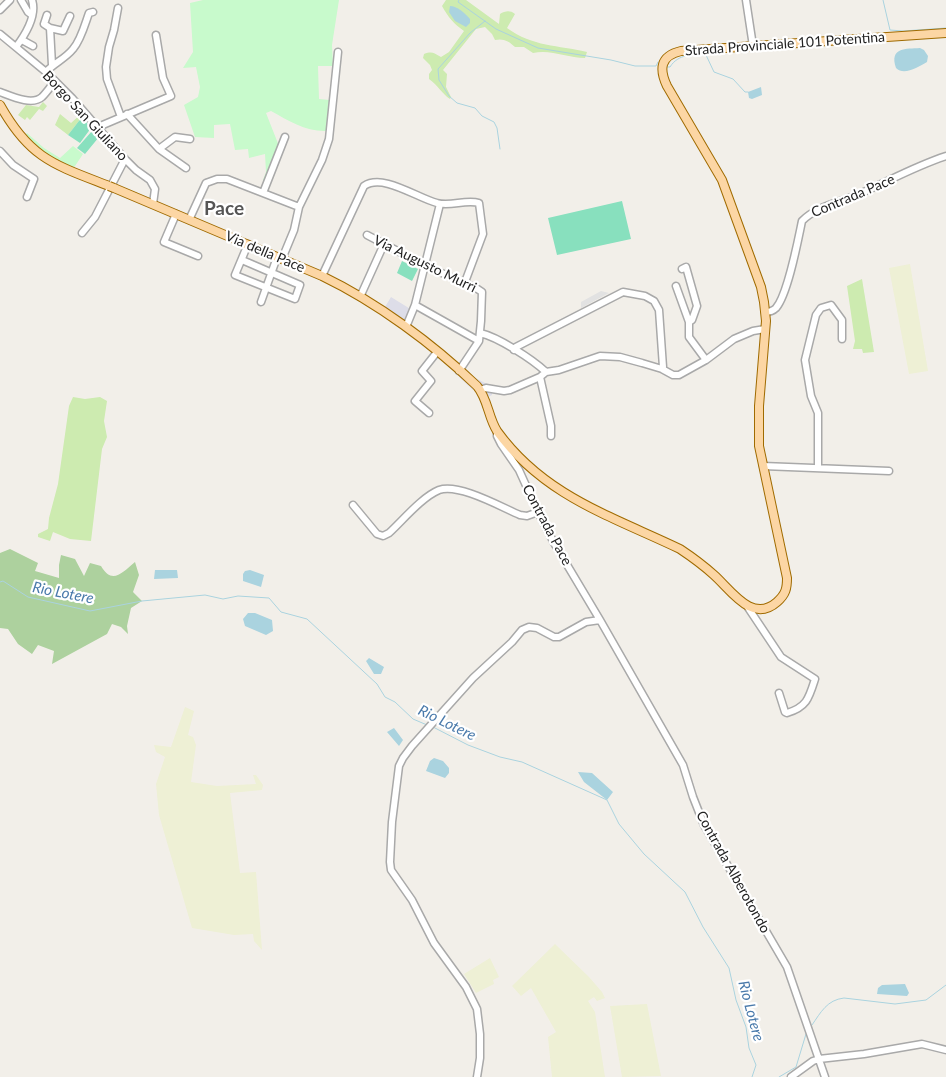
<!DOCTYPE html>
<html>
<head>
<meta charset="utf-8">
<style>
	body { margin:0 }
	canvas { display:block; background:#f2efe9 }
</style>
</head>
<body>
<canvas width="946" height="1077"></canvas>
<script>
const ctx = document.querySelector('canvas').getContext('2d');
ctx.lineJoin = 'round';
function fill(path, color) {
  ctx.fillStyle = color;
  ctx.fill(path, 'evenodd');
}
function strokePath(path, color, width, dash) {
  ctx.strokeStyle = color;
  ctx.lineWidth = width;
  ctx.lineCap = dash ? 'butt' : 'round';
  ctx.setLineDash(dash || []);
  ctx.stroke(path);
}
function drawText(font, color, halo, rows, align = 'center') {
  ctx.font = font + ' Lato,sans-serif';
  ctx.lineWidth = 4.5;
  ctx.setLineDash([]);
  ctx.textBaseline = 'middle';
  ctx.strokeStyle = halo;
  ctx.fillStyle = color;
  for (const [text, x, y, turn = 0] of rows) {
    ctx.save();
    ctx.translate(x, y);
    ctx.rotate((+turn || 0) * Math.PI / 180);
    ctx.textAlign = isNaN(turn) ? turn : align;
    if (halo) ctx.strokeText(text, 0, 0);
    ctx.fillText(text, 0, 0);
    ctx.restore();
  }
}
const farmland = new Path2D(`
	M910,264L928,371L909,374L889,268Z
	M185,707L194,711L188,735L193,737L196,745L191,782L217,786L256,784L253,775H256L263,785L262,790L230,793L240,873L256,872L262,950L254,941L253,934L234,935L192,928L159,815L156,784L165,757L156,752L154,745L171,747Z
	M555,944L589,977L602,992L605,998L597,1001L594,997L588,1001L595,1012L605,1077H552L548,1037L556,1032L531,988L521,996L512,986Z
	M490,958L499,977L493,980L494,984L476,993L464,974Z
	M647,1004L661,1076L622,1077L610,1006Z`);
const grass = new Path2D(`
	M446,0H466L499,24L500,14C505,11 510,10 515,14L507,28C533,47 558,45 587,52L585,58C567,58 551,49 533,53L524,47H515C509,41 503,38 495,40L492,34L485,27L476,29L443,70L447,74L446,87L451,97L450,99C442,94 438,85 429,79V74L432,70L430,65L423,58L424,54C432,51 434,53 441,57L449,52L464,31C454,24 448,17 442,6Z
	M43,102L47,106L43,111L39,109L30,120L27,117L25,120L18,115L26,105L39,107Z
	M60,114L71,123L81,114L82,117L68,135L55,125Z
	M862,279L874,352L863,353L862,349H853L855,341L847,286Z
	M73,397L85,399L100,397L107,401L104,421L107,437L102,449L91,541L70,539L53,532L50,541L38,537V534L48,529L49,518L58,484L69,406Z`);
const forest = new Path2D(`
	M10,549L38,563L35,571L59,578V565L61,555L75,559L84,576L90,563L101,566C112,585 122,573 135,562L139,575L133,592L142,601L131,608L127,626L128,634L121,627L112,624L107,634L52,664L54,651L38,645L32,654L18,644L8,629L0,628V553Z`);
const park = new Path2D(`
	M203,0H339L332,45L333,66H318L319,99L330,100L327,131C306,132 289,121 271,111L266,113L279,146L263,187V180L266,172L265,154L249,158L248,149L235,150L230,124L214,125V138L195,137L184,105L198,97L200,87L196,67L183,68L193,52L190,3Z
	M27,133L44,148L60,158L73,146L83,154L73,169L58,163L23,138Z`);
const pitch = new Path2D(`
	M82,117L91,128L80,143L68,135Z
	M92,131L99,137L85,154L77,148Z
	M622,201L631,239L557,255L548,218Z
	M402,261L418,269L412,281L397,273Z`);
const parking = new Path2D(`
	M601,291L609,293L581,308V302Z`);
const plaza = new Path2D(`
	M391,297L412,310L406,321L385,307Z
	M462,371L485,383L498,388L492,392V395L482,400L475,389L473,390L459,377Z`);
const water = new Path2D(`
	M450,6C457,6 465,13 470,19V23L466,27L455,21L449,12Z
	M920,48L924,50L928,56L927,62C918,67 904,76 896,68C889,47 906,49 920,48Z
	M761,87L762,95L752,99L749,98L748,92Z
	M155,570H177L178,578L154,579Z
	M250,570L264,575L261,587L243,581V574L245,571Z
	M248,613H255L272,620L273,631L266,635L245,626L243,619Z
	M369,658L384,667L381,674H374L366,661Z
	M394,728L403,740L399,746L387,732Z
	M434,758L443,761L449,768V773L445,778L426,771L430,761Z
	M578,772L592,773L613,792L607,800L584,782Z
	M905,984L909,993L907,996L877,994L878,988L882,985Z`);
const stream = new Path2D(`
	M459,0L458,2L496,29L538,48L611,60L635,66H656L658,62
	M883,0L890,30L903,31L946,28
	M485,21L470,33L438,69L439,80L449,96L457,103L475,108L482,116L494,122L497,128L500,149
	M667,67H670C678,54 693,54 706,55L714,72L733,79L745,92H748
	M0,582L3,581L28,597L90,611L142,601L205,595L223,599L238,596L269,598L281,612L307,619L377,684L385,697L395,702L413,719L427,725
	M433,727L468,745L500,757L522,762L607,800L619,824L644,854L685,892L703,927L729,968L736,1000L746,1027L749,1048L756,1065L752,1077
	M812,1025C821,1012 827,1000 844,998L895,1004L926,1000L946,985
	M779,1077L796,1067L806,1034`);
const minor = new Path2D(`
	M21,0L28,12L32,15
	M746,0L753,46
	M118,8L114,30L109,47L106,67L107,79L121,117
	M0,10L10,0
	M47,15L44,24L50,28L52,65
	M50,28L63,31L70,16
	M0,34L46,72L72,98L125,159L136,170L150,180L155,189L153,204
	M22,40L33,46
	M16,47C25,35 37,15 32,0
	M46,72C54,63 65,59 73,49C81,40 85,24 89,13L93,12
	M0,92C11,96 32,106 42,97C47,92 51,86 55,81
	M127,114L159,149L186,168
	M98,127L171,96L163,78L156,35
	M159,149L175,137L190,139
	M0,151L13,165L34,179L27,197
	M263,193L285,137
	M176,214L164,242L198,256
	M189,220L206,183L217,179H227L299,207
	M82,233L95,217L125,159
	M367,235L428,267L476,288L482,292L481,321L479,341L459,371
	M282,259L294,230L299,207L322,160L329,139L338,52
	M242,260L300,285L295,299L235,275L248,244
	M682,269L686,267L697,306L692,320L689,322
	M322,276L364,186C383,173 417,198 437,203C450,207 466,199 479,203L483,234L465,282
	M676,286L689,322V337L706,360
	M360,297L384,244
	M261,302L276,260
	M415,305L479,341
	M765,312C770,312 773,311 776,308C788,294 798,240 802,221C817,206 838,203 857,195C887,182 915,166 946,156
	M406,327L415,305L440,204
	M480,333C498,337 532,359 546,372
	M514,350L516,347L623,292L645,296L654,301L659,310L663,367L662,369
	M540,377L551,426V436
	M480,390L486,388L504,391L510,390L540,377L546,372L559,370L600,356L620,357L642,363L662,369L673,375H679L706,360L734,339L753,331L765,329
	M429,413L415,401L431,381L422,371L437,352
	M497,431V436L501,444L519,470L538,512L554,543L600,620L683,765L693,797L704,825L787,967L825,1077
	M763,466L889,471
	M818,467V413L811,396L805,360L816,315L821,308L831,305L842,320V339
	M353,505L377,534L383,536L389,533C403,520 422,497 439,490C459,483 501,507 520,515L527,516L538,512
	M747,606L781,657L815,679C809,698 807,707 787,713L785,712L779,693
	M477,1077L480,1058V1034L477,1009L466,987L434,943L412,900L391,870L390,862L392,822L399,766L403,758L412,746L473,678L512,642L522,630L529,627L537,628L554,637H559L586,622L600,620
	M791,1077L813,1061L819,1059L864,1054L922,1044L946,1050`);
const major = new Path2D(`
	M0,105C30,159 55,165 109,186
	M114,188L322,276C378,303 433,344 477,386C488,399 488,417 497,431C544,496 611,516 680,549C692,557 703,565 714,575C731,590 752,624 777,602C786,594 787,588 787,578L759,446V406L766,321L764,302L761,287L722,180L667,86C659,69 660,56 681,51L946,33`);
const majorBridge = new Path2D(`
	M109,186L114,188`);
const streetNames = [
	["Strada Provinciale 101 Potentina",785,44,-4],
	["Borgo San Giuliano",85,116,47],
	["Contrada Pace",853,196,-23],
	["Via della Pace",265,252,23],
	["Via Augusto Murri",425,264,26],
	["Contrada Pace",547,525,62],
	["Contrada Alberotondo",733,872,61]
];
const waterNames = [
	["Rio Lotere",63,593,11],
	["Rio Lotere",447,723,26],
	["Rio Lotere",751,1011,75]
];
const districtNames = [
	["Pace",224,209]
];
fill(farmland, '#eef0d5');
fill(grass, '#cdebb0');
fill(forest, '#add19e');
fill(park, '#c8facc');
fill(pitch, '#88e0be');
fill(parking, '#e2e2e2');
fill(plaza, '#dddde8');
fill(water, '#aad3df');
strokePath(stream, '#aad3df', 1);
strokePath(minor, '#a9a9a9', 9);
strokePath(major, '#a06b00', 10);
strokePath(minor, '#fff', 6);
strokePath(major, '#fcd6a4', 8);
strokePath(majorBridge, '#a06b00', 10, []);
strokePath(majorBridge, '#fcd6a4', 8);
drawText('14px', '#222', '#fff', streetNames);
drawText('italic 15px', '#4a7aab', '#fff', waterNames);
drawText('bold 19px', '#555', '#fff', districtNames);
</script>
</body>
</html>
